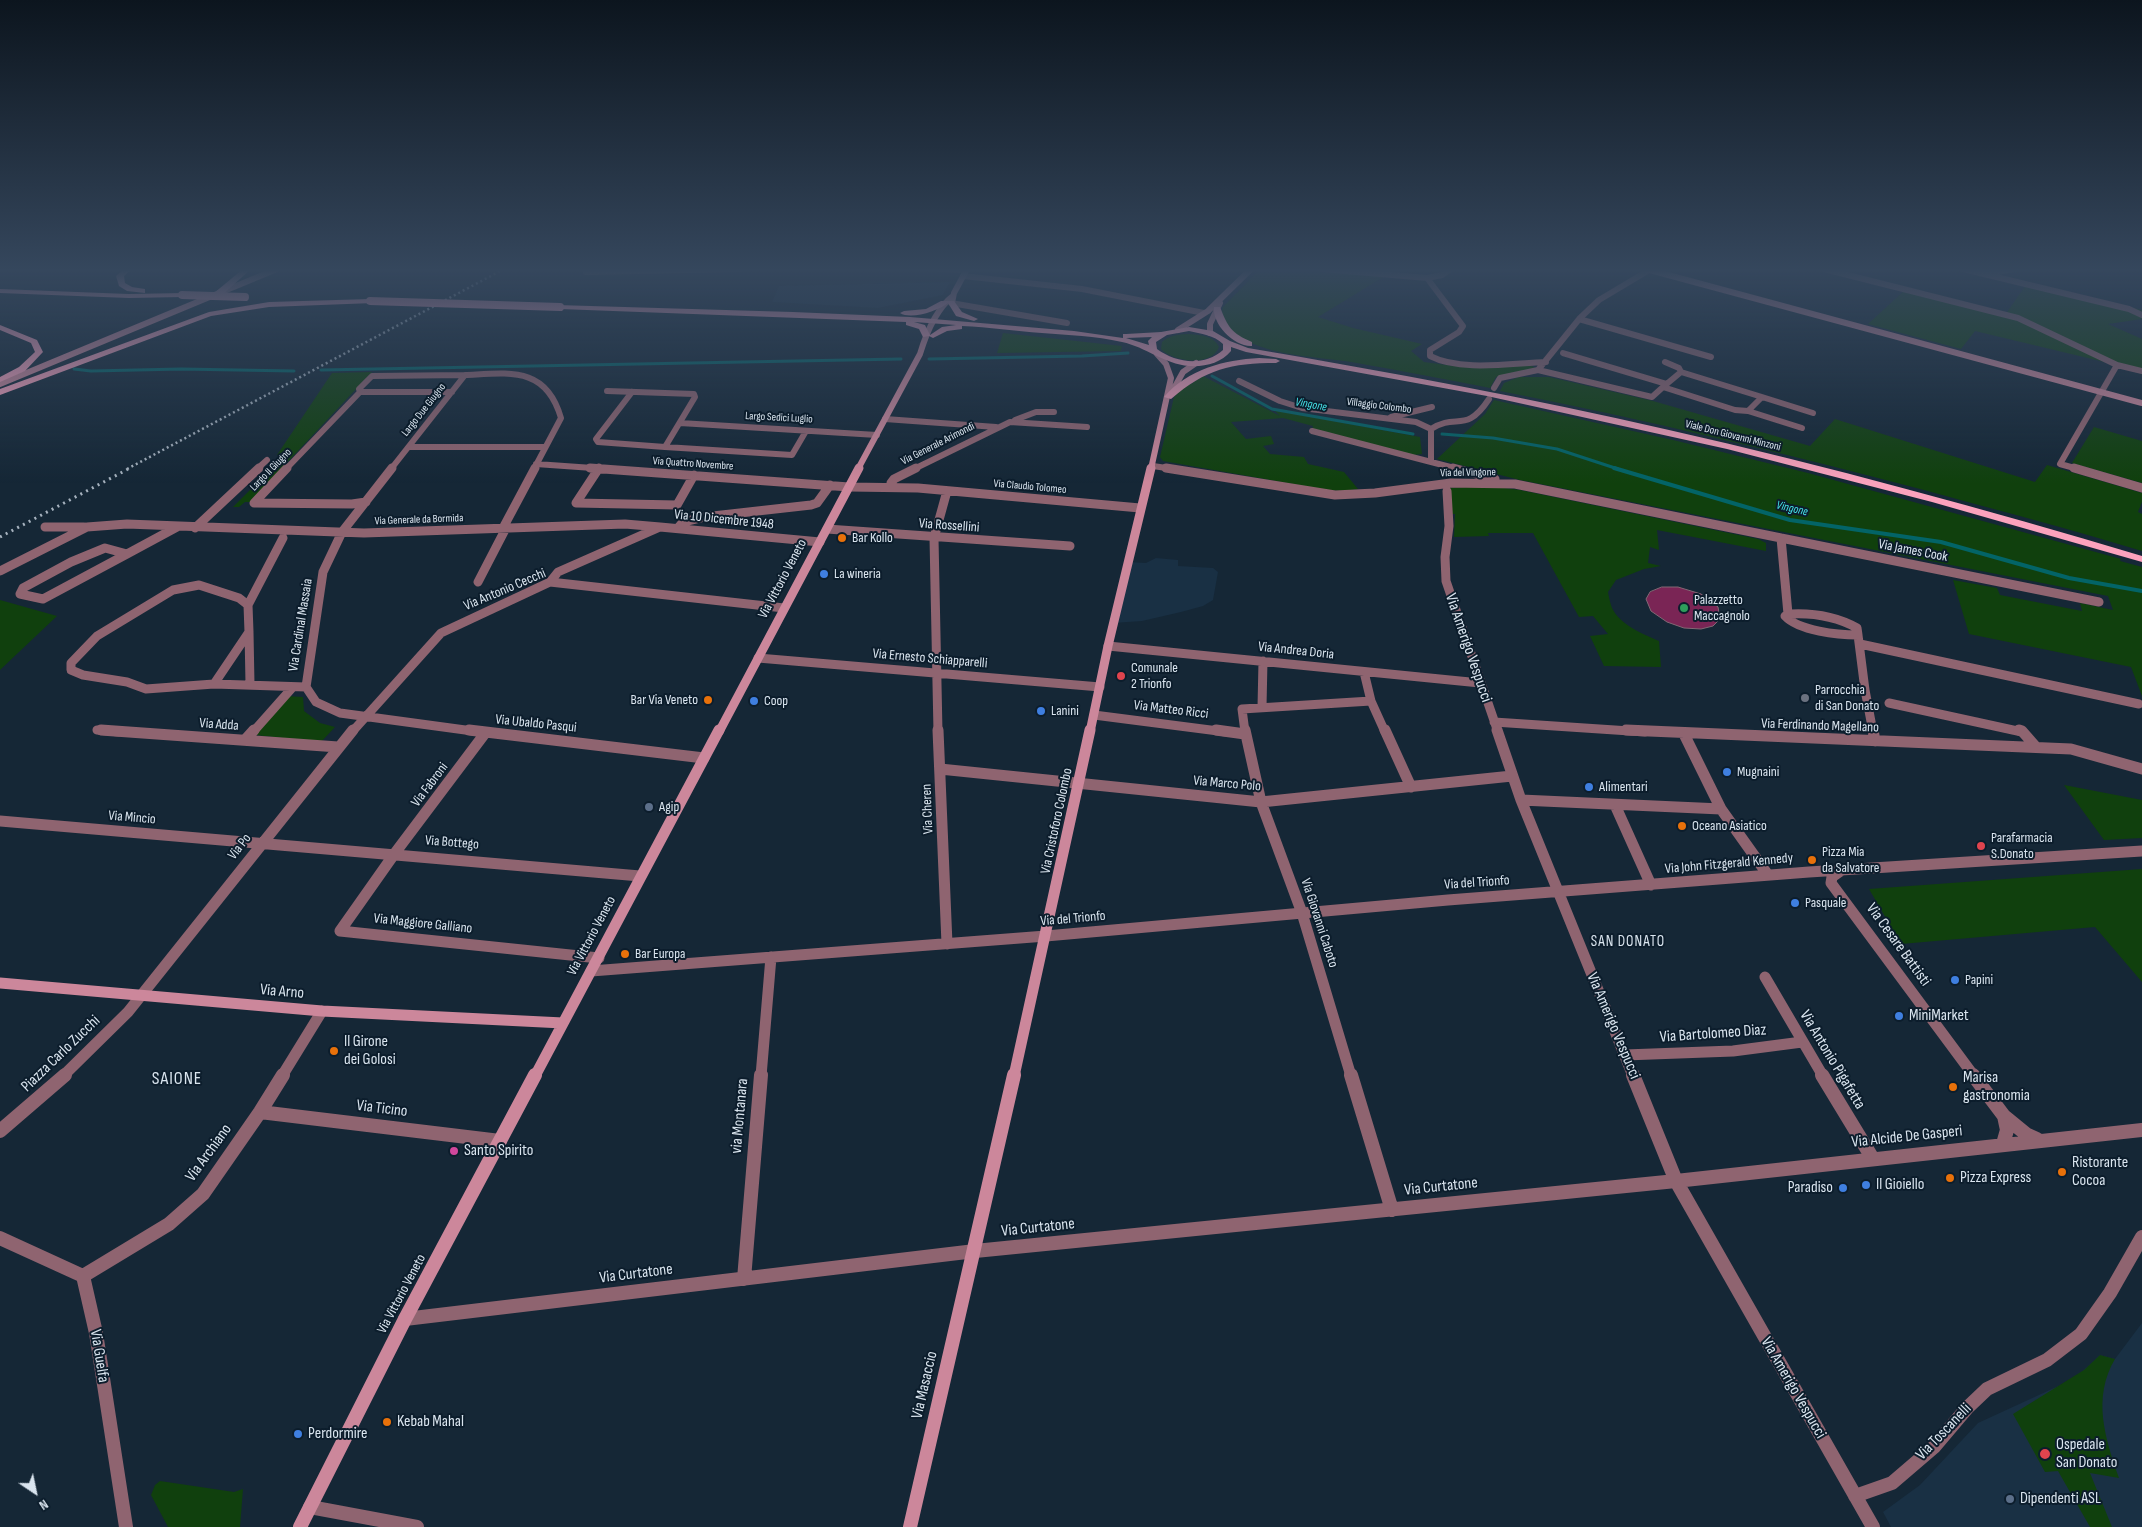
<!DOCTYPE html>
<html>
<head>
<meta charset="utf-8">
<style>
	body { margin:0 }
	#map { position:relative; width:2142px; height:1527px; overflow:hidden; background:#152736; font-family:"Sofia Sans Condensed",sans-serif }
	canvas { display:block }
	.north { position:absolute; left:10px; top:1467px; width:50px; height:50px; -webkit-text-stroke:4px #0c1d2c; paint-order:stroke; rotate:146deg; font-size:14px; font-weight:700; line-height:20px; text-align:center; color:#dae5ef }
	.north::after { content:''; display:block; margin:auto; width:18px; height:22px; background:#dae5ef; clip-path:polygon(50% 0,100% 100%,50% 72%,0 100%) }
</style>
</head>
<body>
<div id="map">
<canvas width="2142" height="1527"></canvas>
<div class="north">N</div>
</div>
<script>
const ctx = document.querySelector('canvas').getContext('2d');
ctx.lineJoin = 'round';
function fill(path, color) {
  ctx.fillStyle = color;
  ctx.fill(path, 'evenodd');
}
function strokePath(path, color, width, dash) {
  ctx.strokeStyle = color;
  ctx.lineWidth = width;
  ctx.lineCap = dash ? 'butt' : 'round';
  ctx.setLineDash(dash || []);
  ctx.stroke(path);
}
function drawText(font, color, halo, rows, align = 'center') {
  ctx.font = font + ' "Sofia Sans Condensed",sans-serif';
  ctx.lineWidth = 4;
  ctx.setLineDash([]);
  ctx.textBaseline = 'middle';
  ctx.strokeStyle = halo;
  ctx.fillStyle = color;
  for (const [text, x, y, turn = 0] of rows) {
    ctx.save();
    ctx.translate(x, y);
    ctx.rotate((+turn || 0) * Math.PI / 180);
    ctx.textAlign = isNaN(turn) ? turn : align;
    if (halo) ctx.strokeText(text, 0, 0);
    ctx.fillText(text, 0, 0);
    ctx.restore();
  }
}
const built = new Path2D(`
	M950,282L943,295L878,308L772,302L779,286Z
	M1156,558L1178,560V566L1213,568L1218,572L1213,600L1203,606L1181,612L1142,621L1113,623L1128,562L1146,563Z
	M2142,1323V1527H1891L1883,1512L1920,1485L1978,1423L2065,1383L2084,1370L2100,1355L2115,1359Z`);
const green = new Path2D(`
	M1260,269L1385,276L1318,317L1353,328L1422,344L1411,351L1424,362L1454,366H1532L1535,368L1496,377L1490,388C1444,379 1398,370 1351,362C1318,357 1277,356 1247,341C1234,334 1219,324 1223,307Z
	M2028,282L2142,310V319L2108,324L2142,339V371L1975,331L1961,349L1868,324L1906,289L2005,315Z
	M1003,333L1122,346L1121,351L997,353Z
	M1190,334C1201,335 1214,336 1219,347C1212,367 1173,362 1161,349L1162,342C1169,335 1180,334 1190,334Z
	M372,372L250,502H245L239,507H233L285,455H277L332,373Z
	M1203,376L1280,416L1274,410L1420,437L1422,454L1413,455L1312,431L1313,426L1283,418L1231,422L1246,439L1271,436L1274,444L1263,446L1270,454L1304,457L1308,464L1344,472L1358,489L1343,491L1327,490L1163,461L1160,457L1174,397L1186,384H1191Z
	M1519,377H1549L1653,401L1810,446L1835,419L2035,482L2047,465L2142,493V502L2138,512L2142,514V551C2070,529 1997,510 1924,490C1783,453 1643,419 1500,391L1504,383Z
	M1494,400L1673,440L1808,473L2121,559L2120,561L2142,567V696L2131,667L1969,634L1953,580L1997,588L2000,595L2082,611L2080,603L2113,610L2108,596L1520,480L1437,459L1485,414Z
	M2094,427L2142,441V483L2072,463Z
	M1489,486L1520,490L1758,539L1766,543V551L1657,530L1659,550L1650,547L1648,563L1661,566L1644,569L1616,580L1608,592C1609,597 1610,603 1612,608C1620,625 1643,634 1659,641L1661,667L1604,666L1590,636L1608,634L1593,616L1579,617L1533,533H1488L1489,536L1454,537L1455,514H1448L1445,488Z
	M0,600L57,616L0,670Z
	M285,696L303,697L304,711L320,723L335,727L321,742L255,735Z
	M2064,785L2142,800V838L2104,840Z
	M2142,869V982L2095,927L1901,944L1869,889Z
	M2100,1355L2115,1359C2092,1398 2105,1438 2119,1478L2090,1473L2112,1527H2090L2058,1471L2045,1472L2013,1414L2084,1370Z
	M160,1481L234,1492L243,1489L240,1527H168L151,1495L155,1485Z`);
const streamFar1 = new Path2D(`
	M929,359L1082,356L1128,353
	M74,369L91,371L181,369L294,371
	M321,370L901,359
	M1212,376L1272,409L1413,434
	M1442,434L1493,438L1557,449L1618,469`);
const stream = new Path2D(`
	M1614,468L1790,520L1941,542L2069,578L2142,591`);
const building = new Path2D(`
	M1662,587H1678L1701,594L1718,607L1720,619L1713,626L1701,629L1684,628L1667,622L1651,611L1646,599L1650,592Z`);
const streetFar3 = new Path2D(`
	M938,269L967,270
	M1322,269L1427,278L1463,326L1459,332L1430,350V356C1461,372 1512,363 1546,362
	M1824,269L2018,318L2117,365L2060,464L2078,469
	M1963,269L2129,309L2142,315
	M586,272L741,269
	M1991,273L2014,269
	M963,276L1082,289L1204,313
	M1427,278L1442,275L1451,269
	M951,303L1067,323
	M1579,319L1711,357
	M1563,353L1667,384
	M1665,362L1679,368L1681,372
	M2117,365L2142,371
	M1538,370L1652,397L1663,387
	M1681,372L1762,397L1748,411L1735,410L1663,387Z
	M1239,381L1280,401L1302,408L1416,422L1431,429
	M1494,388L1500,378L1538,370L1580,318L1599,300L1651,269
	M607,391L694,394L695,397L665,447L792,455L806,431
	M360,392L359,389L372,376L465,375
	M632,392L596,439L598,442L665,447
	M1762,397L1813,413
	M1748,411L1802,428
	M1391,417L1432,407
	M885,419L996,427
	M1015,420L1036,412H1054
	M680,423L877,435
	M1431,429C1457,412 1465,435 1489,399
	M1431,429V462
	M1312,431L1458,469
	M409,447H545
	M536,464L607,469
	M1153,466L1173,469
	M257,469L267,460
	M286,469L360,392H452
	M391,469L465,375C510,373 546,366 561,418L534,469
	M914,469L1010,422L1087,427`);
const streetFar2 = new Path2D(`
	M287,468L254,503L352,504L366,502
	M392,468L342,532L323,572L306,687L316,702L340,713L480,732
	M590,468L849,487L918,488L1140,508
	M599,468L576,503L677,505L694,475
	M1166,468L1335,495L1375,493L1451,483L1515,484L1781,538
	M1453,468L1495,479
	M2074,468L2142,488
	M891,483L894,479L916,468
	M1447,491L1449,526L1445,557L1446,581L1498,732
	M45,527H84
	M195,528L259,468
	M503,528L535,468
	M678,528L683,522L704,517L811,505L817,503L830,485
	M827,529L1070,546
	M105,548L127,554L43,599L20,594L23,588L71,562Z
	M127,554L177,527
	M0,571L87,527L127,524L364,533L625,524L660,527
	M478,582L506,528
	M550,582L558,572L660,527L820,542
	M199,585L239,598L248,605L249,632L214,684L146,689L127,682L83,675L71,670V663L97,636L173,590Z
	M248,605L283,538
	M1788,614L1781,538L2099,602
	M1791,614C1813,613 1837,617 1857,628L1858,635C1838,635 1799,631 1785,616Z
	M249,632L250,684
	M1858,635L1865,690L1873,732
	M1860,644L2139,704
	M1108,646L1480,683
	M758,658L1100,687
	M1364,672L1371,701L1385,732
	M214,684L306,687
	M1889,703L2022,732
	M1262,707L1263,661
	M1094,715L1226,732
	M1494,722L1645,732
	M97,730L119,732
	M253,732L292,688
	M352,732L441,633L550,582L784,608
	M938,732L934,538L947,491
	M1245,732L1242,709L1371,701`);
const streetFar1 = new Path2D(`
	M101,730L338,747
	M469,730L704,758
	M938,730L947,944
	M1216,730L1245,734
	M1245,730L1261,802L1302,913L1351,1076
	M1385,730L1411,787
	M1497,730L1521,800L1633,1076
	M1626,730L2071,749L2142,769
	M1873,730L1875,741
	M2019,730L2022,731L2036,747
	M486,732L395,853L340,931L599,958
	M1684,734L1721,809L1768,875
	M245,740L254,730
	M940,769L1261,802L1512,776
	M1521,800L1721,809
	M1615,805L1651,885
	M0,821L640,876
	M1842,870L1832,877L1831,883L1974,1076
	M591,971L1046,936L1448,900L1809,872L2142,851
	M1765,977L1823,1076
	M1625,1055L1733,1051L1802,1042
	M63,1076L128,1012L353,730
	M282,1076L322,1011
	M761,1076L771,957`);
const street = new Path2D(`
	M1351,1075L1392,1210
	M1633,1075L1676,1181L1873,1527
	M1822,1075L1873,1159
	M1973,1075L2004,1116L2007,1130L2003,1144
	M260,1112L500,1141
	M2004,1116L2026,1134L2037,1139
	M0,1131L65,1075
	M0,1238L83,1276
	M83,1276L169,1224L203,1194L260,1112L283,1075
	M83,1276L96,1333L126,1527
	M744,1279L761,1075
	M405,1319L975,1251L1676,1181L2142,1130
	M1855,1496L1892,1483L1934,1447L1967,1408L1987,1389L2047,1360L2081,1334L2110,1293L2142,1237
	M310,1507L417,1527`);
const secondaryFar3 = new Path2D(`
	M1646,269L2142,403
	M952,303L954,293L967,269
	M1178,330L1208,311L1251,269
	M1210,333V324L1220,303
	M0,384L277,269
	M1172,392L1183,372L1196,363
	M858,469L920,354C926,334 936,309 953,296
	M1151,469L1171,378L1166,364L1157,354`);
const secondaryFar2 = new Path2D(`
	M719,732L859,468
	M1090,732L1108,646L1151,468`);
const secondaryFar1 = new Path2D(`
	M0,983L322,1011L563,1023
	M535,1076L719,730
	M1014,1076L1090,730`);
const secondary = new Path2D(`
	M300,1527L405,1319L535,1075
	M910,1527L1014,1075`);
const primary = new Path2D(`
	M124,269H132L124,276L125,283L132,287L145,289V293L127,291L119,286L116,276Z
	M243,269H251L220,297H214V293Z
	M0,289L129,294L182,293L186,295L182,297L129,298L0,293Z
	M370,299H373V303L269,307L211,316L0,395V389L209,312L269,302Z
	M941,301H954L962,312L978,319L974,321L956,316L948,303C938,311 911,320 900,313L904,311L926,309Z
	M557,305L793,312L910,317L1074,331L1123,338V334H1126L1161,332L1189,327L1213,331L1230,341L1248,348C1389,372 1530,398 1669,430C1828,466 1985,509 2142,556V562L1932,502L1727,449L1487,396L1246,352L1231,347V351C1221,363 1205,367 1189,366C1164,364 1146,347 1122,342C1095,336 1069,335 1042,333C1015,331 989,327 962,326V329L947,331L933,338L929,336L923,337L919,329L906,325V322L560,309L556,307ZM914,322L956,325L942,327L930,335L925,325ZM1189,331C1201,334 1214,335 1223,344V350C1204,367 1176,363 1157,349L1156,342L1167,335ZM1152,337L1148,341L1149,345L1126,338Z
	M1214,307H1220C1228,327 1231,333 1252,342V346C1234,347 1212,324 1214,307Z
	M0,325L37,340L43,352L25,371L0,382V377L19,367L35,352L31,343L0,330Z
	M1259,358L1276,359L1280,361L1276,363C1231,363 1206,369 1171,399L1164,397C1188,369 1224,360 1259,358Z`);
const railFar1 = new Path2D(`
	M127,469L504,269`);
const rail = new Path2D(`
	M0,537L130,468`);
const primaryBridge = new Path2D(`
	M182,295L245,297
	M370,301L560,307`);
const markers = [
	[842,538,5,"#e8710a"],
	[824,574,5,"#3f7fe0"],
	[1684,608,5,"#2e9e5b"],
	[1121,676,5,"#e0444e"],
	[1805,698,5,"#6b7280"],
	[708,700,5,"#e8710a"],
	[754,701,5,"#3f7fe0"],
	[1041,711,5,"#3f7fe0"],
	[1727,772,5,"#3f7fe0"],
	[1589,787,5,"#3f7fe0"],
	[649,807,5,"#5c6f8a"],
	[1682,826,5,"#e8710a"],
	[1981,846,5,"#e0444e"],
	[1812,860,5,"#e8710a"],
	[1795,903,5,"#3f7fe0"],
	[625,954,5,"#e8710a"],
	[1955,980,5,"#3f7fe0"],
	[1899,1016,5,"#3f7fe0"],
	[334,1051,5,"#e8710a"],
	[1953,1087,5,"#e8710a"],
	[454,1151,5,"#d1479c"],
	[2062,1172,5,"#e8710a"],
	[1950,1178,5,"#e8710a"],
	[1866,1185,5,"#3f7fe0"],
	[1843,1188,5,"#3f7fe0"],
	[387,1422,5,"#e8710a"],
	[298,1434,5,"#3f7fe0"],
	[2045,1454,6,"#e0444e"],
	[2010,1499,5,"#5c6f8a"]
];
const farStreetnames = [
	["Villaggio Colombo",1379,406,7],
	["Largo Due Giugno",424,410,-52],
	["Largo Sedici Luglio",779,418,3],
	["Viale Don Giovanni Minzoni",1733,436,14],
	["Via Generale Arimondi",938,444,-27],
	["Via Quattro Novembre",693,464,4],
	["Largo II Giugno",271,470,-46],
	["Via del Vingone",1468,473,-1],
	["Via Claudio Tolomeo",1030,487,5],
	["Via Generale da Bormida",419,520,-2]
];
const farWaternames = [
	["Vingone",1311,405,10],
	["Vingone",1792,509,13]
];
const streetNames = [
	["Via 10 Dicembre 1948",724,520,6],
	["Via Rossellini",949,526,4],
	["Via James Cook",1913,551,11],
	["Via Vittorio Veneto",783,579,-62],
	["Via Antonio Cecchi",505,590,-23],
	["Via Cardinal Massaia",301,625,-81],
	["Via Andrea Doria",1296,651,6],
	["Via Ernesto Schiapparelli",930,659,5],
	["Via Matteo Ricci",1171,710,7],
	["Via Ubaldo Pasqui",536,724,6],
	["Via Adda",219,725,4],
	["Via Ferdinando Magellano",1820,726,2],
	["Via Marco Polo",1227,784,5],
	["Via Fabroni",430,785,-53],
	["Via Cheren",928,809,-92],
	["Via Mincio",132,818,5],
	["Via Cristoforo Colombo",1057,821,-78],
	["Via Bottego",452,843,5],
	["Via Po",240,847,-52],
	["Via John Fitzgerald Kennedy",1729,864,-5],
	["Via del Trionfo",1477,883,-4],
	["Via del Trionfo",1073,919,-5],
	["Via Giovanni Caboto",1319,923,72],
	["Via Maggiore Galliano",423,924,6],
	["Via Vittorio Veneto",592,936,-62],
	["Via Vittorio Veneto",402,1294,-62]
];
const poiNames = [
	["Bar Kollo",852,538],
	["La wineria",834,574],
	["Palazzetto",1694,600],
	["Maccagnolo",1694,616],
	["Comunale",1131,668],
	["2 Trionfo",1131,684],
	["Parrocchia",1815,690],
	["di San Donato",1815,706],
	["Bar Via Veneto",698,700,"right"],
	["Coop",764,701],
	["Lanini",1051,711],
	["Mugnaini",1737,772],
	["Alimentari",1599,787],
	["Agip",659,807],
	["Oceano Asiatico",1692,826],
	["Parafarmacia",1991,838],
	["S.Donato",1991,854],
	["Pizza Mia",1822,852],
	["da Salvatore",1822,868],
	["Pasquale",1805,903],
	["Bar Europa",635,954],
	["Papini",1965,980]
];
const neighbourhoodNames = [
	["SAN DONATO",1628,942]
];
const nearStreetnames = [
	["Via Amerigo Vespucci",1468,648,71],
	["Via Cesare Battisti",1898,945,54],
	["Via Arno",282,992,5],
	["Via Amerigo Vespucci",1613,1026,67],
	["Via Bartolomeo Diaz",1713,1034,-4],
	["Piazza Carlo Zucchi",61,1054,-44],
	["Via Antonio Pigafetta",1832,1060,59],
	["Via Ticino",382,1109,7],
	["via Montanara",740,1116,-85],
	["Via Alcide De Gasperi",1907,1137,-6],
	["Via Archiano",209,1153,-54],
	["Via Curtatone",1441,1187,-6],
	["Via Curtatone",1038,1228,-6],
	["Via Curtatone",636,1274,-7],
	["Via Guelfa",99,1356,81],
	["Via Masaccio",925,1385,-77],
	["Via Amerigo Vespucci",1793,1388,60],
	["Via Toscanelli",1944,1432,-46]
];
const nearPoinames = [
	["MiniMarket",1909,1016],
	["Il Girone",344,1042],
	["dei Golosi",344,1060],
	["Marisa",1963,1078],
	["gastronomia",1963,1096],
	["Santo Spirito",464,1151],
	["Ristorante",2072,1163],
	["Cocoa",2072,1181],
	["Pizza Express",1960,1178],
	["Il Gioiello",1876,1185],
	["Paradiso",1833,1188,"right"],
	["Kebab Mahal",397,1422],
	["Perdormire",308,1434],
	["Ospedale",2056,1445],
	["San Donato",2056,1463],
	["Dipendenti ASL",2020,1499]
];
const nearNeighbourhoodnames = [
	["SAIONE",177,1079]
];
fill(built, '#193044');
fill(green, '#10400d');
strokePath(streamFar1, '#036467', 3);
strokePath(stream, '#036467', 4);
fill(building, '#7a2555');
strokePath(building, '#826874', 1);
strokePath(streetFar3, '#8f6470', 6);
strokePath(streetFar2, '#8f6470', 9);
strokePath(streetFar1, '#8f6470', 11);
strokePath(street, '#8f6470', 14);
strokePath(secondaryFar3, '#cc879b', 6);
strokePath(secondaryFar2, '#cc879b', 9);
strokePath(secondaryFar1, '#cc879b', 11);
strokePath(secondary, '#cc879b', 14);
fill(primary, '#fba2bd');
strokePath(railFar1, '#a6b2be', 2.5, [2, 3]);
strokePath(rail, '#a6b2be', 3, [2, 4.5]);
strokePath(primaryBridge, '#fba2bd', 8);
const sky = ctx.createLinearGradient(0, 0, 0, 483);
sky.addColorStop(0, '#0c151e');
sky.addColorStop(0.56, '#35475d');
sky.addColorStop(1, '#35475d00');
ctx.fillStyle = sky;
ctx.fillRect(0, 0, 2142, 483);
for (const [x, y, r, color] of markers) {
  const dot = new Path2D();
  dot.arc(x, y, r, 0, 2 * Math.PI);
  ctx.fillStyle = color;
  ctx.fill(dot);
  strokePath(dot, '#0c1d2c', 2);
}
drawText('11px', '#dae5ef', '#0c1d2c', farStreetnames);
drawText('italic 12px', '#46e3e8', '#0c1d2c', farWaternames);
drawText('14px', '#dae5ef', '#0c1d2c', streetNames);
drawText('14px', '#dae5ef', '#0c1d2c', poiNames, 'left');
ctx.letterSpacing = '1px';
drawText('15px', '#dae5ef', '#0c1d2c', neighbourhoodNames);
ctx.letterSpacing = '0px';
drawText('16px', '#dae5ef', '#0c1d2c', nearStreetnames);
drawText('16px', '#dae5ef', '#0c1d2c', nearPoinames, 'left');
ctx.letterSpacing = '1px';
drawText('18px', '#dae5ef', '#0c1d2c', nearNeighbourhoodnames);
ctx.letterSpacing = '0px';
</script>
</body>
</html>
